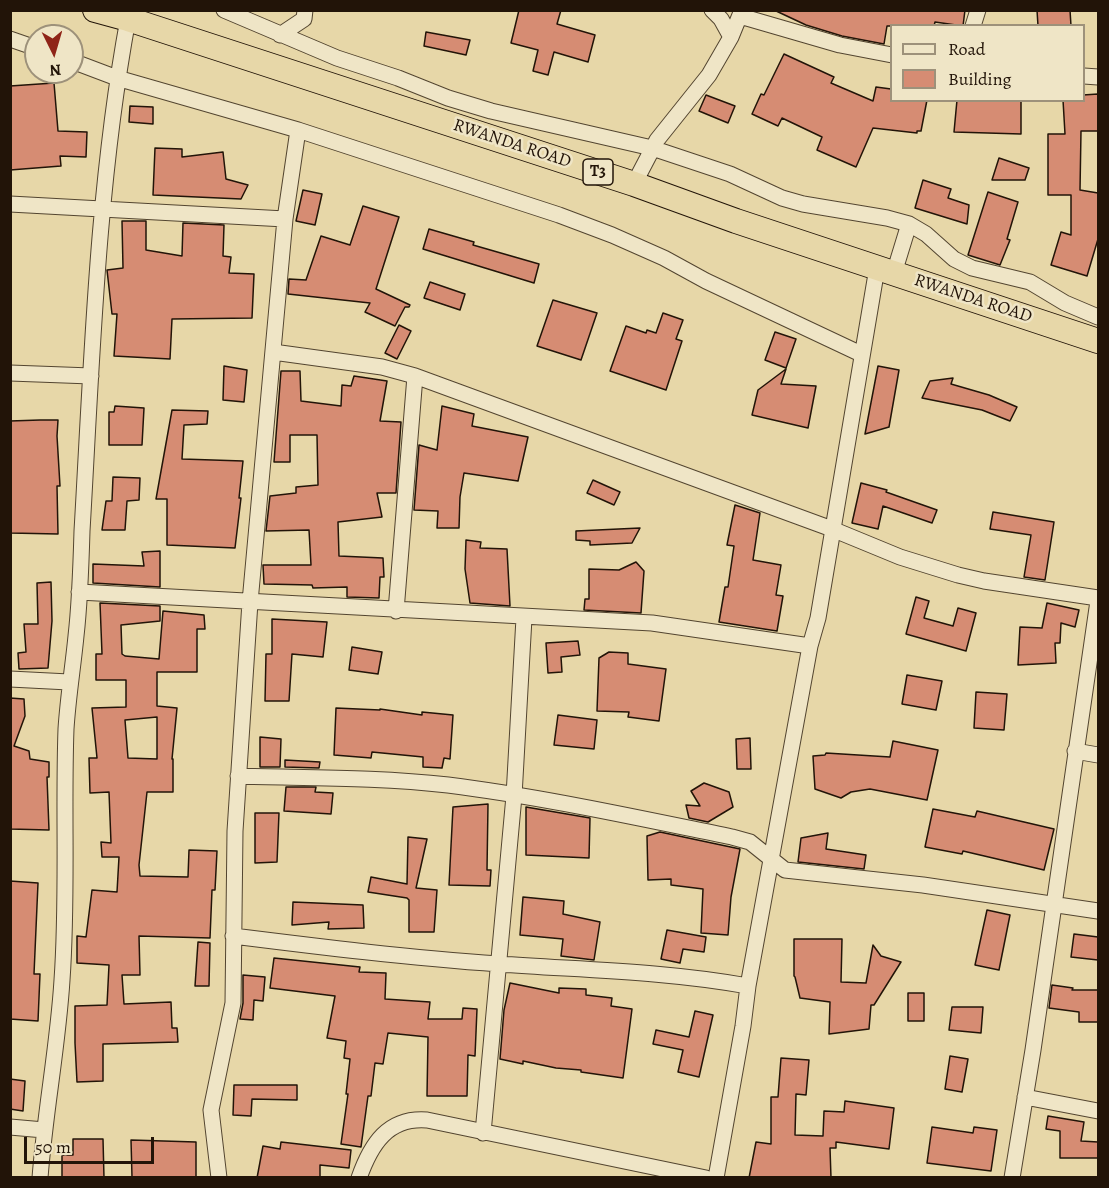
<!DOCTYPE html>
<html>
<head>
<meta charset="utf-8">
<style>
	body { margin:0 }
	#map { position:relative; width:1109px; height:1188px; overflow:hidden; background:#e7d7a8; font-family:Alegreya,serif }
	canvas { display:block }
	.frame { position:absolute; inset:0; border:12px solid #221408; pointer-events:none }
	.legend { position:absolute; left:890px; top:24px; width:195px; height:78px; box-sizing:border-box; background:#efe5c6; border:2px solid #9d917a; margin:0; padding:8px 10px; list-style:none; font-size:18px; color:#221408 }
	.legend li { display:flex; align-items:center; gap:12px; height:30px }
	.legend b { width:30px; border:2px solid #9d917a }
	.north { position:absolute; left:24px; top:24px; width:60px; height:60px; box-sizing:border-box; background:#efe5c6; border:2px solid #9d917a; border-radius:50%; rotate:175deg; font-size:16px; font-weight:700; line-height:24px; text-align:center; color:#221408 }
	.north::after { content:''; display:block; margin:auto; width:21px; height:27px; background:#8f2418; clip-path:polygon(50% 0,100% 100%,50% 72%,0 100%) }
	.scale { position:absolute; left:24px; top:1137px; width:130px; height:27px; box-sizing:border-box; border:3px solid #221408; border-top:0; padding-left:8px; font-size:18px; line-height:21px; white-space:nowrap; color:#221408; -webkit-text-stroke:4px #efe5c6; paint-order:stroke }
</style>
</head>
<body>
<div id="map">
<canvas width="1109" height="1188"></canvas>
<div class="frame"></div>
<ul class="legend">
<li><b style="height:8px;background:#efe5c6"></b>Road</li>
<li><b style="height:16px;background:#d68c73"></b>Building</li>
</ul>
<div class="north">N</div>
<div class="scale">50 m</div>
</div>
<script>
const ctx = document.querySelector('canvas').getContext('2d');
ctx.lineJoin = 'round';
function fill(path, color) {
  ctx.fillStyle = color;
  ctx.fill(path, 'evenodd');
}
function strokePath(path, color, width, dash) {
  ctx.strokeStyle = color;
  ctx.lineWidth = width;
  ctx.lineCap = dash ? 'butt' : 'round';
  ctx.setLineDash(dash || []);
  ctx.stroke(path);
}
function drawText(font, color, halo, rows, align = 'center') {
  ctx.font = font + ' Alegreya,serif';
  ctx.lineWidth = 5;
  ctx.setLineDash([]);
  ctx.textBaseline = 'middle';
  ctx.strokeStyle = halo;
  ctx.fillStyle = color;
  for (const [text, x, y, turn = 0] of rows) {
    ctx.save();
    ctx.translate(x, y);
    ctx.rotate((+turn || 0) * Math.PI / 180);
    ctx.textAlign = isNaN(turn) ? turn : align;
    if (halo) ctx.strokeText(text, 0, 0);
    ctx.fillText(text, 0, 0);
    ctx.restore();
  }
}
const building = new Path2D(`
	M519,10H561L557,24L595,35L588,62L554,52L548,75L533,71L538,50L511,43Z
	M774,10H965L963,26L935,22L934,26H887L884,44L842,36L806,25Z
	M1037,10H1070L1071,26H1038Z
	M426,32L470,40L466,55L424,46Z
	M784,54L834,77L831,83L873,101L876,87L891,89V100H927L921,131H917V133L873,128L856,167L817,150L822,137L782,118L778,126L752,114L761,94L764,95Z
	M54,83L58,131L87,132L86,157L60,156L61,166L10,170V86Z
	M1098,94V131H1081L1080,190L1098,193V239L1087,276L1051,265L1061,232L1071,235V195H1048V134H1065L1063,100H1083V95Z
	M706,95L735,106L728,123L699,111Z
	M957,100L1021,101V134L954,132Z
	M130,106L153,107V124L129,122Z
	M155,148L182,149V157L223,152L226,179L248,185L241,199L153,195Z
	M999,158L1029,168L1025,180H992Z
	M923,180L951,189L948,198L969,205L967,224L915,208Z
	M303,190L322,194L315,225L296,221Z
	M988,192L1018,202L1007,239L1010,240L1000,265L968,255Z
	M363,206L399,217L376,289L410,305L409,307H405L395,326L365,312L370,303L288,294L289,279L306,280L321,236L350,245Z
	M122,221H146V250L182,256L183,223L224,225L223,256L231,257L229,273L254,274L252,318L172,319L170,359L114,356L117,314H112L107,270L123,268Z
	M429,229L474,242L473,245L539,264L534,283L423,249Z
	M430,282L465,294L460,310L424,298Z
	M553,300L597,313L581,360L537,346Z
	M663,313L683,320L676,339L682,341L666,390L610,371L626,326L646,333L647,330L656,333Z
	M399,325L411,331L397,359L385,353Z
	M775,332L796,339L786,368L765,360Z
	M224,366L247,370L244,402L223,400Z
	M878,366L899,370L889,427L865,434Z
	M786,369L781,384L816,386L808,428L752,415L758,390Z
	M281,371H300L301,401L341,406L342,385L351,386L354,376L387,381L380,421L401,422L396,493H377L382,517L338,522L339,556L383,558L384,577H380L379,598L347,597V587L313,588L312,585L264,584L263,565H311L309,530L266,531L270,496L296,493V487L318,485L317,435H290V462H274Z
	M953,378L951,384L989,395L1017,407L1010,421L982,410L922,398L930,381Z
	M115,406L144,408L142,445H109V412H114Z
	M442,406L474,414L472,426L528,437L518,481L464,473L460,497L459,528H437L438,511L414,510L419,445L437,450Z
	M172,410L208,411L207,424L184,425L182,459L243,461L239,498H241L235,548L167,545V499H156Z
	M40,420H58L57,436L60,486H57L58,534L10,533V421Z
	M113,477L140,478L139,500L127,501L125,530H102L106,501H112Z
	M593,480L620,492L614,505L587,493Z
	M861,483L887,490L886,492L937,510L932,523L883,506L878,529L852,523Z
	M735,505L760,513L753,560L781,565L776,595L783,596L777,631L719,622L725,587H728L734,546L727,545Z
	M993,512L1054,522L1045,580L1024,577L1031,535L990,529Z
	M640,528L632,543L590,545V541L576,540V531Z
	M466,540L481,542L480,548L507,549L510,606L470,603L465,569Z
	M160,551V587L93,583V564L144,566L142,552Z
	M636,562L644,571L641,613L584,610L585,599H589V569L619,570Z
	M51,582L52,621L48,668L19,669L18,653L26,652L24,624H38L37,583Z
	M916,597L929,601L924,618L953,626L958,608L976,613L966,651L906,634Z
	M100,603L160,606V621L121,625L122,654L125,656L159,659L163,611L204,615L205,629H197V672H157V706L177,708L172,759H173V792H147L139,865L140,876L188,877L189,850L217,851L215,890H212L210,938L139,936L140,975H122L124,1004L171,1002L172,1028H177L178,1042L103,1044V1081L77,1082L75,1043V1006L107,1005L109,965L77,963V936L86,937L92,890L117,892L119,857H102L101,842L111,843L109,792L90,793L89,758H97L92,708L126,707V680H96V654H102ZM157,717V759L128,758L125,720Z
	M1047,603L1079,610L1075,627L1061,623L1060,643H1055L1056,663L1018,665L1020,627L1042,628Z
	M272,619L327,622L323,657L292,654L289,701H265L266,654H272Z
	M578,641L580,655L561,657L562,672L548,673L546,643Z
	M352,647L382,652L378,674L349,670Z
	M609,652L628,653V664L666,669L659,721L628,717L629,712L597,711L599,658Z
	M907,675L942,681L936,710L902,704Z
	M976,692L1007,694L1004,730L974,728Z
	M10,698L24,699L25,716L14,746L29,751L30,759L49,762V777H47L49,830L10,829Z
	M336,708L380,710V709L422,715V712L453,715L450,759L444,758L442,768L423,767V757L372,752L371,758L334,755Z
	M558,715L597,720L594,749L554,745Z
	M260,737L281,739L280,767H260Z
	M750,738L751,769H737L736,739Z
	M893,741L938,750L927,800L870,789L851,792L841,798L815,789L813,756L825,755L826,753L890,757Z
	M285,760L320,762L319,768L285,767Z
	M704,783L729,792L733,807L708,822L689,818L686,805L700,806L691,791Z
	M286,787H316L315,792L333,793L331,814L284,811Z
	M488,804L487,870H491L490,886L449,885L453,807Z
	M526,807L590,818L589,858L526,855Z
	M933,809L975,817L977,811L1054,829L1044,870L963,851L962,854L925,847Z
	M255,813H279L277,862L255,863Z
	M660,832L740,849L731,897L728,935L701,933L703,889L671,885V879L648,880L647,836Z
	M828,833L826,849L866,855L864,869L798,862L801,838Z
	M408,837L427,839L416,888L437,890L434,932H409V900L407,898L368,892L371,877L407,884Z
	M10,881L38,883L34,974H40L38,1021L10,1019Z
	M523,897L564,901L563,914L600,922L594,960L561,956L563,939L520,935Z
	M293,902L363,905L364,928L328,929L329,922L292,925Z
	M987,910L1010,915L999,970L975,965Z
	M667,930L706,937L704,952L683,949L680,963L661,959Z
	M1074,934L1098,937V960L1071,957Z
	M794,939H842L841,982L866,983L873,945L881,956L901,962L874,1005H871L869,1029L829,1034L830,1002L800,998L795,977L794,976Z
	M198,942L210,943L209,986H195Z
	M274,958L360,967L359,972L386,973L385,999L430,1002L428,1019H462L463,1008L477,1009L475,1056L468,1055L467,1096H427L428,1037L388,1033L383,1064L375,1063L371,1096H368L361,1147L341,1144L348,1094H346L350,1059L344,1058L346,1041L327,1038L335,996L270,988Z
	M243,975L265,977L263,1001L254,1000L253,1020L240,1019L243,1003Z
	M510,983L559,993V988L586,989V995L612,998L611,1006L632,1009L623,1078L581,1072V1070L556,1068L523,1061V1064L500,1059L504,1010Z
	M1052,985L1073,988L1072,990H1098V1022H1079V1012L1049,1008Z
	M908,993H924V1021H908Z
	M952,1007H983L981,1033L949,1030Z
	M695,1011L713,1015L699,1077L678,1072L683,1050L653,1044L656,1030L689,1037Z
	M950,1056L968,1059L962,1092L945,1089Z
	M781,1058L809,1060L806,1095L796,1094L795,1135L823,1136L824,1111L844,1112L845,1101L894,1108L889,1149L836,1142V1148H830L831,1178H749L756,1142L771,1144V1097H778Z
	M10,1079L25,1081L23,1111L10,1109Z
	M234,1085H297V1100L252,1099L251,1116L233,1115Z
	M1048,1116L1084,1122L1081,1141L1098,1142V1158H1060V1131L1046,1129Z
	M932,1127L973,1133L974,1127L997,1130L991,1171L927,1163Z
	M73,1139H103L104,1178H62V1155H73Z
	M131,1140L196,1142V1177H132Z
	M281,1142L351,1150L349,1168L320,1165V1178H257L263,1146L280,1149Z`);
const minor = new Path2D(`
	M224,10L337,58L398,78L448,98L491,111L652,148L730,174L782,198L803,204L887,218L909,224L926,234L954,259L972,268L1030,282L1065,303L1098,317
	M712,10L721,19L731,37
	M740,16L840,45L892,55
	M973,26L978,10
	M280,35L304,19L305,10
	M10,39L36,48
	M72,61L117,78L298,130L559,215L612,235L664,258L706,281L861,354
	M1084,76L1098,77
	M634,184L657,140L709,75L731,37L742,10
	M10,204L285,219
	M894,273L909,224
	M273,352L382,367L415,376L832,529L900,557L958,575L984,581L1098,598
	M10,373L91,376
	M79,592L652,623L810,646
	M396,611L415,376
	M10,679L69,682
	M1075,751L1098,755
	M238,776C308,778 379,777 448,785C543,797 638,818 732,837L750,842L785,870L923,885L1098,911
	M233,936C321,947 410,958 499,964C582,970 666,971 748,986
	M1025,1097L1098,1111
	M10,1127L44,1130
	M483,1133L514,796L524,618
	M40,1178C45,1111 58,1046 62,980C68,896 63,812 66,729C68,697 73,667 76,636C80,601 81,566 82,531C92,360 97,187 128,19
	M219,1178L211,1110L233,1003L235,831L250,602L285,219L298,130
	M359,1178C371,1144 388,1117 427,1120L706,1178
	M716,1178L743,1026L748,986L810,646L818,618L877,268
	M1012,1178L1033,1050L1098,601`);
const trunk = new Path2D(`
	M95,10L128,19L634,184L736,221L1098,341`);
const shields = [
	[598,172,30]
];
const shieldNames = [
	["T3",598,172]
];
const streetNames = [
	["RWANDA ROAD",512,144,18],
	["RWANDA ROAD",973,299,18]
];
fill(building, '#d68c73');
strokePath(building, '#221408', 1.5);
strokePath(minor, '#534530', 17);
strokePath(trunk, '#221408', 26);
strokePath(minor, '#efe5c6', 15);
strokePath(trunk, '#e7d7a8', 24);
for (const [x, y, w] of shields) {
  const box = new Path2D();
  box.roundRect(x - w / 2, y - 13, w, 26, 4.5);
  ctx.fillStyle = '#efe5c6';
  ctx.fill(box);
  strokePath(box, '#221408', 1.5);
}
drawText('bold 16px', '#221408', null, shieldNames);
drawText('18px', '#221408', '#efe5c6', streetNames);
</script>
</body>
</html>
